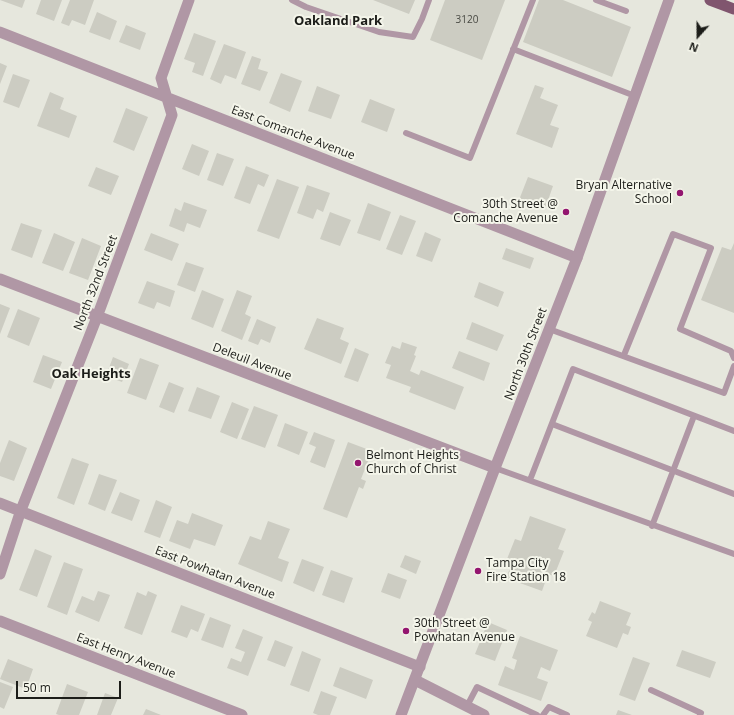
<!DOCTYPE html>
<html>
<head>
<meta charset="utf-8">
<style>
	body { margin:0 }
	#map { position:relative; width:734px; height:715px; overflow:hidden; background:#e6e7dd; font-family:"Open Sans",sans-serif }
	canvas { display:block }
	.north { position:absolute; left:678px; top:16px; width:40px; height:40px; -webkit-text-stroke:3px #f4f5ea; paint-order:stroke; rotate:201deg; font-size:11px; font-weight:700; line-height:16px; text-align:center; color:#1c1d19 }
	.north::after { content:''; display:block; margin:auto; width:14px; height:18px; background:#1c1d19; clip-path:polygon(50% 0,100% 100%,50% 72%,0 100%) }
	.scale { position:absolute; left:16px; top:681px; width:105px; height:18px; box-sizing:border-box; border:2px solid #1c1d19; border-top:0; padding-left:5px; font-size:12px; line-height:14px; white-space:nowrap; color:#1c1d19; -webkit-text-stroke:3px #f4f5ea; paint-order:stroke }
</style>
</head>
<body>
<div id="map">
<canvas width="734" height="715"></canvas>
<div class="north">N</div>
<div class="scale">50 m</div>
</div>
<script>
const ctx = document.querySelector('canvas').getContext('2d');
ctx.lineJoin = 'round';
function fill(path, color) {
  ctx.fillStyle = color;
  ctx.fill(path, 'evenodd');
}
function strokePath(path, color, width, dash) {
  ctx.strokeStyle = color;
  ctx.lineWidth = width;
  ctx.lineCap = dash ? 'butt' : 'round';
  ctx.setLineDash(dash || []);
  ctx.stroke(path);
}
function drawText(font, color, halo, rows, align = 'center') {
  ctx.font = font + ' "Open Sans",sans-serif';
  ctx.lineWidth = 4;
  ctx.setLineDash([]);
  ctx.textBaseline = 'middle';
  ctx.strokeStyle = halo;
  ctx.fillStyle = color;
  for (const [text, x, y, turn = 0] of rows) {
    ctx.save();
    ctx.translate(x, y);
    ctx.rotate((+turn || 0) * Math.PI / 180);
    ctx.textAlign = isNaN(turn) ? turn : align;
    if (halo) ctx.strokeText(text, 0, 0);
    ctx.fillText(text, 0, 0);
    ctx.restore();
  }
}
const building = new Path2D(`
	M0,0H25L22,8Z
	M41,0H62L54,21L36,14Z
	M70,0H94L85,25L72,20L69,26L61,23Z
	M373,0H415L409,14Z
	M445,0H505L482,60L430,40Z
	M539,0H563L631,27L612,77L523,42Z
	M97,12L117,21L110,40L89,32Z
	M126,25L146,33L140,50L119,42Z
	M194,33L216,41L203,76L192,72L195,63L184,59Z
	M224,44L246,52L236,79L225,75L221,84L210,79Z
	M252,56L261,59L258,69L268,72L260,91L241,84Z
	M0,63L7,66L0,84Z
	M281,73L302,81L290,112L269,103Z
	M13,74L30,80L19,108L3,102Z
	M535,85L544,88L540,98L558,105L550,125L559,128L552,148L516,134Z
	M317,86L340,95L331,119L308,111Z
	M50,92L64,98L60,109L77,116L69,138L37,126Z
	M370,99L395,109L387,132L361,122Z
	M126,108L148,117L134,151L113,142Z
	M192,144L209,151L199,176L182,169Z
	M217,153L234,159L223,186L207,180Z
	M246,166L269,175L264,187L258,184L250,204L234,198Z
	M96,167L119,176L111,195L88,186Z
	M528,177L553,186L545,209L519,200Z
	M277,179L299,187L279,239L257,231Z
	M307,185L330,193L323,212L317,209L313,219L297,213Z
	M184,202L207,210L200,228L187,223L184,232L169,226L175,208L181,211Z
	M368,203L391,212L380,241L357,233Z
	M330,212L351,220L340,246L320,239Z
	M400,215L416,221L402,255L386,249Z
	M21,223L42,230L32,258L11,250Z
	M425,232L441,239L432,262L416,256Z
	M54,233L75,242L63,271L42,263Z
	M151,233L179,244L172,261L144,250Z
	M82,238L101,246L88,280L69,273Z
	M734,243V313L701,300L722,247L731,250Z
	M506,248L534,258L530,269L502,259Z
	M186,262L204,268L195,292L177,285Z
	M147,281L175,291L170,307L157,302L154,309L138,303Z
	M479,282L504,292L498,307L474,297Z
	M202,290L224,299L213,328L191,319Z
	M237,290L252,296L245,314L251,317L242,340L221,331Z
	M0,304L10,308L0,334Z
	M18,309L40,318L29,346L7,337Z
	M317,318L344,328L340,339L349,343L341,364L304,349Z
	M257,319L276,327L270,343L261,339L258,345L248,341Z
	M472,322L504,335L497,351L466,339Z
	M402,342L417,347L414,355L416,356L410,371L419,375L421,370L464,387L455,410L409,392L411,387L386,378L391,365L385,363L392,346L400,349Z
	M355,348L369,354L358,382L344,377Z
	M459,351L490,363L484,381L452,368Z
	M43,355L62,362L51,389L33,382Z
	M113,357L129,364L122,382L106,376Z
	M140,358L159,365L146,400L127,393Z
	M169,382L184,388L174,413L159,407Z
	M197,387L220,396L211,419L188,411Z
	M232,402L249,409L237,439L220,432Z
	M254,406L278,415L265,448L241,439Z
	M285,423L308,432L299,455L277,446Z
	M314,432L335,440L325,468L310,462L316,447L309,444Z
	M9,440L27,448L14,481L0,476V463Z
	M348,442L372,451L361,479L366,481L363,489L359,487L347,518L323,509Z
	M72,458L89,464L74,505L57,498Z
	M99,474L117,480L105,511L88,504Z
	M120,492L140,500L132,521L111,513Z
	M156,500L172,507L160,538L144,532Z
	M192,513L223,525L215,546L194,539L190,549L169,541L177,520L188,524Z
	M530,516L566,529L558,549L564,551L554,576L548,574L542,591L506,578L513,561L507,559L515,539L521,541Z
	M268,521L290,529L278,558L289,562L282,582L238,564L250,536L261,540Z
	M35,549L52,556L37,597L19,590Z
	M405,555L421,561L416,574L400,567Z
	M302,559L324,567L314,592L293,583Z
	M64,562L83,569L67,615L47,607Z
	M331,570L353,578L344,603L322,595Z
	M388,573L407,580L400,599L381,592Z
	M98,591L110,595L99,622L75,612L82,596L94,601Z
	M148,591L157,595L142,635L124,628L137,592L146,596Z
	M600,601L631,613L626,625L631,627L628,635L623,633L617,648L586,636L592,622L588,620L592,612L595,614Z
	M181,605L205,614L198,632L191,629L187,638L171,632Z
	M210,617L231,625L223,648L201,640Z
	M488,622L507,630L495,661L475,654Z
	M243,629L263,637L248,676L227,668L231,658L241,662L245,652L235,648Z
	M520,636L558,650L550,671L541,667L537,678L548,682L541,701L498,685L505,666L514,670L517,660L512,658Z
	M275,640L293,647L285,667L267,660Z
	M682,650L716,662L710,678L676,666Z
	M302,651L321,659L309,692L290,685Z
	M633,657L650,663L635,701L619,695Z
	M8,659L33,669L26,689L0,679Z
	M340,667L373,680L366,699L333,686Z
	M0,682L13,687L4,709L0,707Z
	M67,684L88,692L79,715H59L56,714Z
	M321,691L337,697L330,715H318L313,713Z
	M105,693L118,698L111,715H97Z
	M146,709L161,715H143Z
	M618,710L632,715H616Z`);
const service = new Path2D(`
	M292,0L306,7L379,32L413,37L422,19L429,0
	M596,0L626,11
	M513,49L635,96
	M406,133L470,158L533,0
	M549,329L724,393L734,366
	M624,355L673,234L711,248L680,329L731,351L734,358
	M552,424L734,494
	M495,468L734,554
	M530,480L573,369L734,431
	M652,526L694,416
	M651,690L701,713L700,715
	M467,706L477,687L537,715
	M543,715L549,707L567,715`);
const minor = new Path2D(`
	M0,32L577,258
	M0,279L495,468
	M0,503L420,667
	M0,574L21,510L97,317L172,115L161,78L189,0
	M0,621L242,715
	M415,680L484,715`);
const tertiary = new Path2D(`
	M401,715L495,468L577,258L669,0`);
const primary = new Path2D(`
	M710,0L734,9`);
const markers = [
	[680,193,4,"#93156f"],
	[566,212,4,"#93156f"],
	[358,463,4,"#93156f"],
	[478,571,4,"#93156f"],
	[406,631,4,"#93156f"]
];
const numberNames = [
	["3120",467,20]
];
const streetNames = [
	["East Comanche Avenue",293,133,21],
	["North 32nd Street",96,283,-69],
	["North 30th Street",526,354,-69],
	["Deleuil Avenue",252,362,21],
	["East Powhatan Avenue",215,573,21],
	["East Henry Avenue",126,656,21]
];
const poiNames = [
	["Bryan Alternative",672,186,"right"],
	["School",672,200,"right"],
	["30th Street @",558,205,"right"],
	["Comanche Avenue",558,219,"right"],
	["Belmont Heights",366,456],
	["Church of Christ",366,470],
	["Tampa City",486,564],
	["Fire Station 18",486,578],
	["30th Street @",414,624],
	["Powhatan Avenue",414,638]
];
const neighbourhoodNames = [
	["Oakland Park",338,21],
	["Oak Heights",91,374]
];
fill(building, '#ccccc2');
strokePath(service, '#b097a5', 6);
strokePath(minor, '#b097a5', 11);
strokePath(tertiary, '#b097a5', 11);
strokePath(primary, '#80556e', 11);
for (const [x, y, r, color] of markers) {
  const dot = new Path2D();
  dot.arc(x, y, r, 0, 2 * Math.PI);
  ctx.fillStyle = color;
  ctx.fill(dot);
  strokePath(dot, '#f4f5ea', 1.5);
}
drawText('10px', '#484943', null, numberNames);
drawText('12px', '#1c1d19', '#f4f5ea', streetNames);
drawText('12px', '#1c1d19', '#f4f5ea', poiNames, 'left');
drawText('bold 13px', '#1c1d19', '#f4f5ea', neighbourhoodNames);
</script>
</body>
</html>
